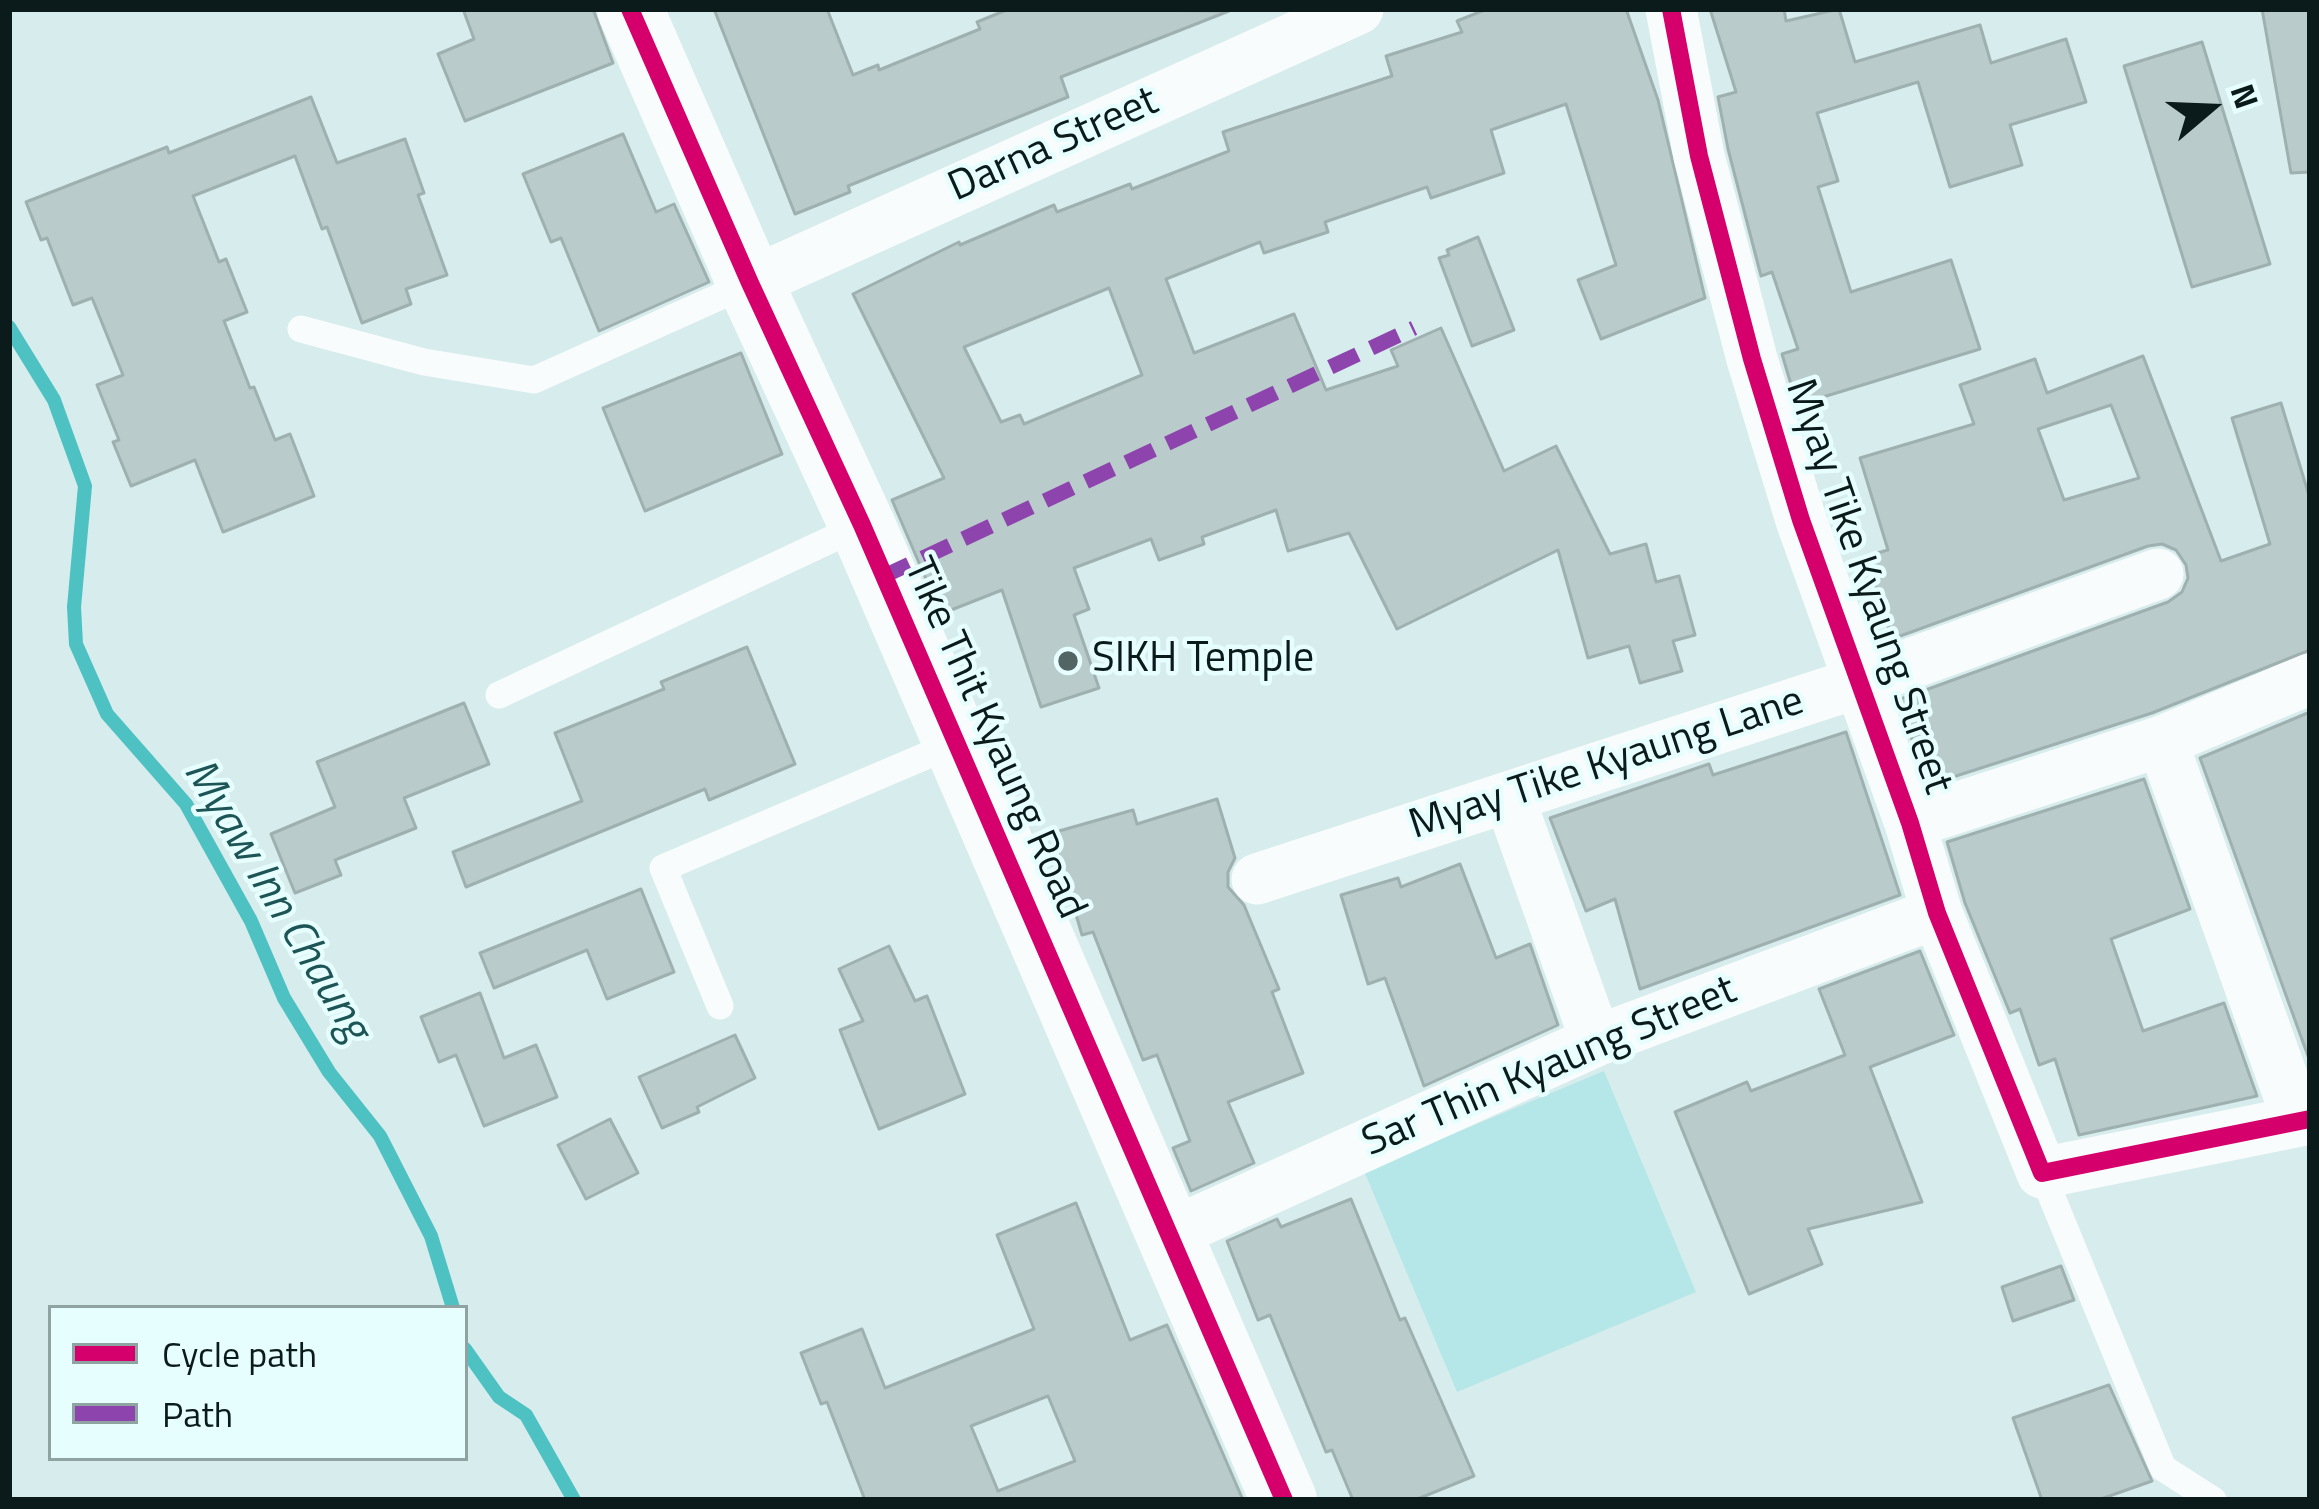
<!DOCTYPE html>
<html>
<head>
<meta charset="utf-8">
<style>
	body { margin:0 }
	#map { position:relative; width:2319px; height:1509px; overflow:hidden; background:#d7ecec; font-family:"Titillium Web",sans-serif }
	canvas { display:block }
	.frame { position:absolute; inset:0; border:12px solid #0b1a1a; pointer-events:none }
	.legend { position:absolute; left:48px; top:1305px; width:420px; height:156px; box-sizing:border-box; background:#e7feff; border:3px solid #8fa3a3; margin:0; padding:15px 21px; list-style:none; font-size:36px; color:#0b1a1a }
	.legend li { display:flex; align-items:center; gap:24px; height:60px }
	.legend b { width:60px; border:3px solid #8fa3a3 }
	.north { position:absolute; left:2151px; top:48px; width:120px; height:120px; -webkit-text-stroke:9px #e7feff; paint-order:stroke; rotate:71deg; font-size:33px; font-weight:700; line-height:48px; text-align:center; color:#0b1a1a }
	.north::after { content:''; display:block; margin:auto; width:42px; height:54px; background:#0b1a1a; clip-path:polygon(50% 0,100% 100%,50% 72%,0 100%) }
</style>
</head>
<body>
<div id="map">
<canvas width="2319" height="1509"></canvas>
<div class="frame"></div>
<ul class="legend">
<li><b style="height:15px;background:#d6006c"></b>Cycle path</li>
<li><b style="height:15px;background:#8e44ad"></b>Path</li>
</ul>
<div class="north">N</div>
</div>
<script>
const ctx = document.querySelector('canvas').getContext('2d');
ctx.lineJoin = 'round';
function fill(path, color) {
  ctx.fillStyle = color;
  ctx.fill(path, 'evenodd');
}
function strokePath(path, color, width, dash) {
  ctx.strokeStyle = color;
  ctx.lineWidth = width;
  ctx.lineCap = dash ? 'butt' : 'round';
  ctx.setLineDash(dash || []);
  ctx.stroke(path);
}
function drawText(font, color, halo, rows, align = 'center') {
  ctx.font = font + ' "Titillium Web",sans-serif';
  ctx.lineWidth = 9;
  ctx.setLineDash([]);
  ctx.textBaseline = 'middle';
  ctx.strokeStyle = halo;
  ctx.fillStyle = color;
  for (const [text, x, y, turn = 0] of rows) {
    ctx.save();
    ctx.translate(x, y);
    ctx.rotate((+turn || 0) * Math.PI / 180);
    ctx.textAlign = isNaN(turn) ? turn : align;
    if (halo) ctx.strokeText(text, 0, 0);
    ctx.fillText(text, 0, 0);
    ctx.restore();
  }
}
const green = new Path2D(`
	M1604,1071L1696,1292L1457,1392L1364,1171Z`);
const stream = new Path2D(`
	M9,327L54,400L85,486L74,607L76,644L107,714L186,804L251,921L284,998L329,1072L380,1136L431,1236L453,1308
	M465,1349L499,1397L526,1415L574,1500`);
const building = new Path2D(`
	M463,9H593L613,63L465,121L438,54L474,39Z
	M714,9H827L853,75L878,65L879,70L980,29L977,22L1009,9L1229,11L1061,77L1068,97L848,186L850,192L795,214Z
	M1487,9H1626L1658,100L1705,298L1601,339L1578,280L1616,265L1566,104L1491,130L1504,173L1431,198L1427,187L1325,222L1328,232L1264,253L1260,242L1166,279L1194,353L1294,314L1326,390L1398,366L1391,350L1441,328L1504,471L1556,446L1610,554L1646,544L1656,582L1679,576L1695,635L1673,641L1682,671L1640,683L1629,646L1588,658L1558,550L1397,629L1349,533L1288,551L1276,510L1202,537L1204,544L1159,560L1151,539L1074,568L1089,609L1074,615L1099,688L1041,707L1002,590L941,614L892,500L944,478L853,294L959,242L960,245L1054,205L1057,212L1130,184L1132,189L1229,151L1223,132L1392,76L1386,56L1462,32L1457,21ZM1109,288L1142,375L1024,424L1020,415L1001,422L964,347Z
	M1710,9H1784L1786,21L1839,9L1855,62L1980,25L1991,63L2066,39L2086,102L2010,125L2022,165L1950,187L1918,82L1817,113L1838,181L1818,187L1851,292L1951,260L1980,349L1797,405L1782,354L1798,349L1772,272L1761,276L1728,149L1718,97L1736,92Z
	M2262,9H2310V172L2291,173Z
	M2202,42L2270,264L2192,287L2124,66Z
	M311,97L337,163L405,139L424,193L418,195L447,275L406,289L411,304L362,323L327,227L322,229L295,156L193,196L219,262L226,259L247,312L224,321L250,388L254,387L275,440L290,434L314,496L223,532L195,460L131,486L113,442L119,440L97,385L123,375L92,298L73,305L47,238L41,240L26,202L167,147L169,153Z
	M623,134L656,212L674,204L709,282L599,331L561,238L551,242L523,174Z
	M1478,237L1514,330L1472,346L1439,258L1449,255L1447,250Z
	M741,353L782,454L645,511L603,408Z
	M2143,356L2221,561L2270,544L2232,418L2281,403L2310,499V650L2152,713L1928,785L1898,700L2168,602L2182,592L2188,578L2186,565L2176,550L2162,544L2148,546L1892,639L1866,556L1888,550L1860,458L1974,424L1960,385L2035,359L2047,393ZM2111,405L2139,478L2064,500L2038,429Z
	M747,647L795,764L709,800L705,789L466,887L453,852L582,801L555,733L664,689L661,682Z
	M464,703L489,764L404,798L416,828L335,860L341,875L295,893L271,834L335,807L317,762Z
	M2310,712V1055L2308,1056L2200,758Z
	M1846,732L1900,895L1640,989L1615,899L1586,911L1550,818L1709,764L1713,775Z
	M2144,779L2190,909L2111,939L2143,1031L2224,1003L2257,1096L2079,1135L2055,1059L2039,1065L2020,1009L2010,1013L1965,903L1947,842Z
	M1217,799L1235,858L1228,872V887L1244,905L1279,989L1272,992L1303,1073L1228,1102L1254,1163L1191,1191L1173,1148L1190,1141L1157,1055L1143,1060L1093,932L1082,935L1052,833L1133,810L1137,824Z
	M1460,864L1496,958L1530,944L1558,1025L1424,1086L1385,978L1368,984L1341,895L1398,878L1401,887Z
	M641,889L674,972L607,999L587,950L494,988L480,953Z
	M889,946L915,1001L927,996L965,1094L879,1129L840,1030L863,1021L839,969Z
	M1920,951L1954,1035L1870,1067L1922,1202L1808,1229L1822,1264L1749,1294L1675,1112L1747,1082L1751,1091L1845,1055L1819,989Z
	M480,993L504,1058L536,1045L557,1097L484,1126L456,1055L439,1062L421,1017Z
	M735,1035L755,1078L697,1107L699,1112L662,1128L639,1077Z
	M610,1119L638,1173L586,1199L558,1145Z
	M1351,1199L1400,1320L1405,1318L1474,1476L1415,1500H1353L1332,1450L1326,1452L1270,1315L1258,1320L1227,1241L1277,1219L1281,1227Z
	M1076,1203L1130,1340L1167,1325L1243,1500H865L827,1402L821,1404L801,1353L862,1329L885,1388L1034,1329L997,1235ZM1048,1396L1075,1461L998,1491L971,1426Z
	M2061,1266L2074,1300L2013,1321L2002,1287Z
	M2109,1385L2152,1481L2098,1500H2042L2013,1418Z`);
const lane = new Path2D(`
	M301,329L424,362L534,380L750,283
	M499,695L862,525
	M720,1006L663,868L956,743
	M2042,1173L2163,1468L2213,1500`);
const street = new Path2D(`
	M1671,9L1699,156L1752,359L1801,520L1910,823L1937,913L2042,1173L2310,1119
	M750,283L1358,9
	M2162,741L2298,1121
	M1509,797L1596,1041
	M1910,823L2162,741L2310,679
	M1257,879L1860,682L2158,574
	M1168,1235L1596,1041L1937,913`);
const secondary = new Path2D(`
	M630,9L750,283L862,525L1284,1500`);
const quiet = new Path2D(`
	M882,577L1414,328`);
const cycleway = new Path2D(`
	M630,9L750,283L862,525L1284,1500
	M1671,9L1699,156L1752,359L1801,520L1910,823L1937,913L2042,1173L2310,1119`);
const markers = [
	[1068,661,12,"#526464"]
];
const streetNames = [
	["Darna Street",1054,146,-24],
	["Myay Tike Kyaung Street",1867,587,71],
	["Tike Thit Kyaung Road",993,739,66],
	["Myay Tike Kyaung Lane",1607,765,-18],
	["Sar Thin Kyaung Street",1550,1068,-23]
];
const poiNames = [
	["SIKH Temple",1092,661]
];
const waterNames = [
	["Myaw Inn Chaung",275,901,59]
];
fill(green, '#b5e7e8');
strokePath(stream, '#4ec1c3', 14);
fill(building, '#bacbcc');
strokePath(building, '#9fb0b0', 3);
strokePath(lane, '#f9fcfc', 27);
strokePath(street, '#f9fcfc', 51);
strokePath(secondary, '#f9fcfc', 66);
strokePath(quiet, '#8e44ad', 15, [30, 15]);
strokePath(cycleway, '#d6006c', 18);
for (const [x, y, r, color] of markers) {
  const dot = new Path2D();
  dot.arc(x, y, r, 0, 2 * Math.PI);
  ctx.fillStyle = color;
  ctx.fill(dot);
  strokePath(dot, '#e7feff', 4.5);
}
drawText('42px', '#0b1a1a', '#e7feff', streetNames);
drawText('42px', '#0b1a1a', '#e7feff', poiNames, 'left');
drawText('italic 45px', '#1d5556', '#e7feff', waterNames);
</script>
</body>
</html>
